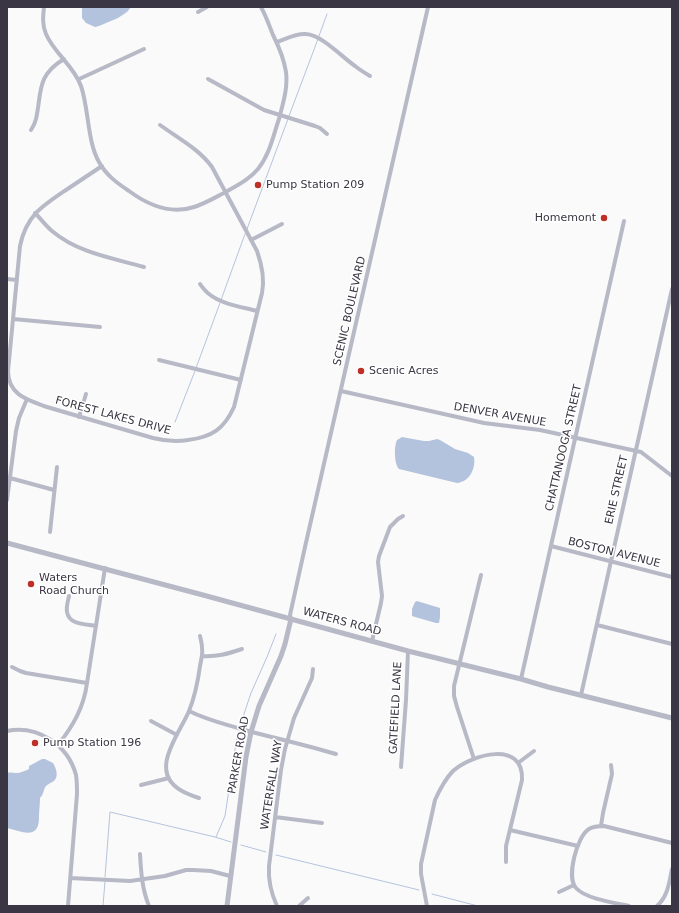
<!DOCTYPE html>
<html>
<head>
<meta charset="utf-8">
<style>
	body { margin:0 }
	#map { position:relative; width:679px; height:913px; overflow:hidden; background:#fafafa; font-family:"DejaVu Sans",sans-serif }
	canvas { display:block }
	.frame { position:absolute; inset:0; border:8px solid #3a3643; pointer-events:none }
</style>
</head>
<body>
<div id="map">
<canvas width="679" height="913"></canvas>
<div class="frame"></div>
</div>
<script>
const ctx = document.querySelector('canvas').getContext('2d');
ctx.lineJoin = 'round';
function fill(path, color) {
  ctx.fillStyle = color;
  ctx.fill(path, 'evenodd');
}
function strokePath(path, color, width, dash) {
  ctx.strokeStyle = color;
  ctx.lineWidth = width;
  ctx.lineCap = dash ? 'butt' : 'round';
  ctx.setLineDash(dash || []);
  ctx.stroke(path);
}
function drawText(font, color, halo, rows, align = 'center') {
  ctx.font = font + ' "DejaVu Sans",sans-serif';
  ctx.lineWidth = 3;
  ctx.setLineDash([]);
  ctx.textBaseline = 'middle';
  ctx.strokeStyle = halo;
  ctx.fillStyle = color;
  for (const [text, x, y, turn = 0] of rows) {
    ctx.save();
    ctx.translate(x, y);
    ctx.rotate((+turn || 0) * Math.PI / 180);
    ctx.textAlign = isNaN(turn) ? turn : align;
    if (halo) ctx.strokeText(text, 0, 0);
    ctx.fillText(text, 0, 0);
    ctx.restore();
  }
}
const water = new Path2D(`
	M82,7H131L127,12L118,18L99,26L95,27L86,23L82,18Z
	M402,437L424,441H429L437,439L440,440L455,449L468,453L474,457C476,469 469,482 457,483L399,469C394,464 394,446 397,440Z
	M417,601L440,608V617L439,623H436L415,617L412,616V609L415,602Z
	M42,759H45L53,763C56,768 59,776 54,781C51,783 48,784 46,786C43,790 44,794 40,798C40,804 39,811 39,817C39,828 36,835 22,832C17,831 12,829 7,828V773C11,772 13,773 16,773C20,773 25,771 29,769V766Z`);
const stream = new Path2D(`
	M319,36L327,14
	M289,116L318,39
	M247,229L288,119
	M221,300L245,234
	M196,368L220,303
	M175,422L195,371
	M242,720L251,693L267,657L276,634
	M216,837L225,816L237,736
	M241,845L266,852
	M276,855L419,890
	M105,877L110,812L215,837L231,842
	M432,894L478,906
	M103,906L105,881`);
const minor = new Path2D(`
	M44,7C43,16 42,25 46,34C54,53 74,66 81,86C89,109 87,141 99,162C106,175 117,183 129,191C148,205 170,215 194,207C204,204 214,198 224,193C236,186 249,180 258,169C270,154 273,136 279,119C283,103 288,88 286,72C284,59 279,47 273,35C269,25 266,16 261,7
	M198,12L207,7
	M277,42C286,39 296,33 306,34C322,35 342,57 355,66C360,70 365,73 370,76
	M79,79L90,74L144,49
	M208,79L264,110L315,126L320,128L327,134
	M31,130C33,127 35,123 36,119C42,92 36,76 64,59
	M102,166C90,174 78,182 66,190C42,206 26,216 20,246L8,371C8,395 28,400 47,407L153,438C165,441 176,442 188,440C212,437 224,429 234,407L262,293C265,278 262,265 257,251L212,167C199,149 178,138 160,125
	M35,213C41,219 46,226 52,231C78,253 112,258 144,267
	M251,240L282,224
	M7,279L17,280
	M200,284C203,288 205,291 209,294C221,304 242,307 257,311
	M13,319L100,327
	M159,360L241,380
	M341,391L484,423L540,430L641,452L672,476
	M79,417L86,394
	M10,478L54,490
	M7,500L16,431L19,418L27,399
	M50,532L57,467
	M551,546L672,577
	M69,596C68,601 66,607 67,612C69,625 86,624 96,626
	M291,619L290,615L305,547L428,7
	M597,625L672,644
	M372,641L381,603L382,596L378,562L379,556L390,527L398,519L403,516
	M202,656C217,657 227,654 242,649
	M12,667L20,671L26,673L87,683
	M521,679L624,221
	M581,695L672,289
	M189,711C207,720 225,724 244,730C275,738 306,745 336,754
	M151,721L177,735
	M7,731C38,725 68,745 76,775C77,781 77,788 77,794L68,906
	M58,745C73,726 84,707 87,683L105,568
	M474,759L457,707L454,696V686L481,575
	M518,763L534,751
	M401,767L406,700L408,651
	M141,785L169,778
	M199,798C193,796 187,794 182,791C147,772 179,735 189,711C195,696 198,681 200,666C201,660 203,654 202,648C202,644 201,640 200,636
	M275,817L322,823
	M601,826L603,813L612,774L611,765
	M510,830L578,846
	M140,854C141,872 142,889 149,906
	M70,878L130,881L165,876L186,870H193L211,871L230,876
	M559,892L574,885
	M277,906C271,893 268,881 269,866L281,770L285,749L294,718L312,678L313,669
	M299,906L308,898
	M427,906L421,874V864L435,800C440,789 445,779 453,771C472,754 524,740 522,780L506,846V862
	M629,906C615,903 586,899 576,888C566,877 577,836 589,829C594,826 599,826 604,826L672,843
	M657,906C668,896 669,883 672,869`);
const tertiary = new Path2D(`
	M7,543L203,595L408,651L521,679L548,687L672,718
	M227,906L246,757L251,732L259,706L281,656L285,644L291,619`);
const markers = [
	[258,185,4,"#bd2f27"],
	[604,218,4,"#bd2f27"],
	[361,371,4,"#bd2f27"],
	[31,584,4,"#bd2f27"],
	[35,743,4,"#bd2f27"]
];
const poiNames = [
	["Pump Station 209",266,185],
	["Homemont",596,218,"right"],
	["Scenic Acres",369,371],
	["Waters",39,578],
	["Road Church",39,591],
	["Pump Station 196",43,743]
];
const streetNames = [
	["SCENIC BOULEVARD",350,311,-77],
	["DENVER AVENUE",500,415,10],
	["FOREST LAKES DRIVE",113,416,15],
	["CHATTANOOGA STREET",564,448,-77],
	["ERIE STREET",617,490,-77],
	["BOSTON AVENUE",614,553,14],
	["WATERS ROAD",342,622,15],
	["GATEFIELD LANE",396,708,-87],
	["PARKER ROAD",239,755,-80],
	["WATERFALL WAY",272,785,-81]
];
fill(water, '#b4c3dd');
strokePath(stream, '#b4c3dd', 1);
strokePath(minor, '#b7b9c6', 4);
strokePath(tertiary, '#b7b9c6', 5);
for (const [x, y, r, color] of markers) {
  const dot = new Path2D();
  dot.arc(x, y, r, 0, 2 * Math.PI);
  ctx.fillStyle = color;
  ctx.fill(dot);
  strokePath(dot, '#fff', 1.5);
}
drawText('11px', '#3a3643', '#fff', poiNames, 'left');
drawText('11px', '#3a3643', '#fff', streetNames);
</script>
</body>
</html>
